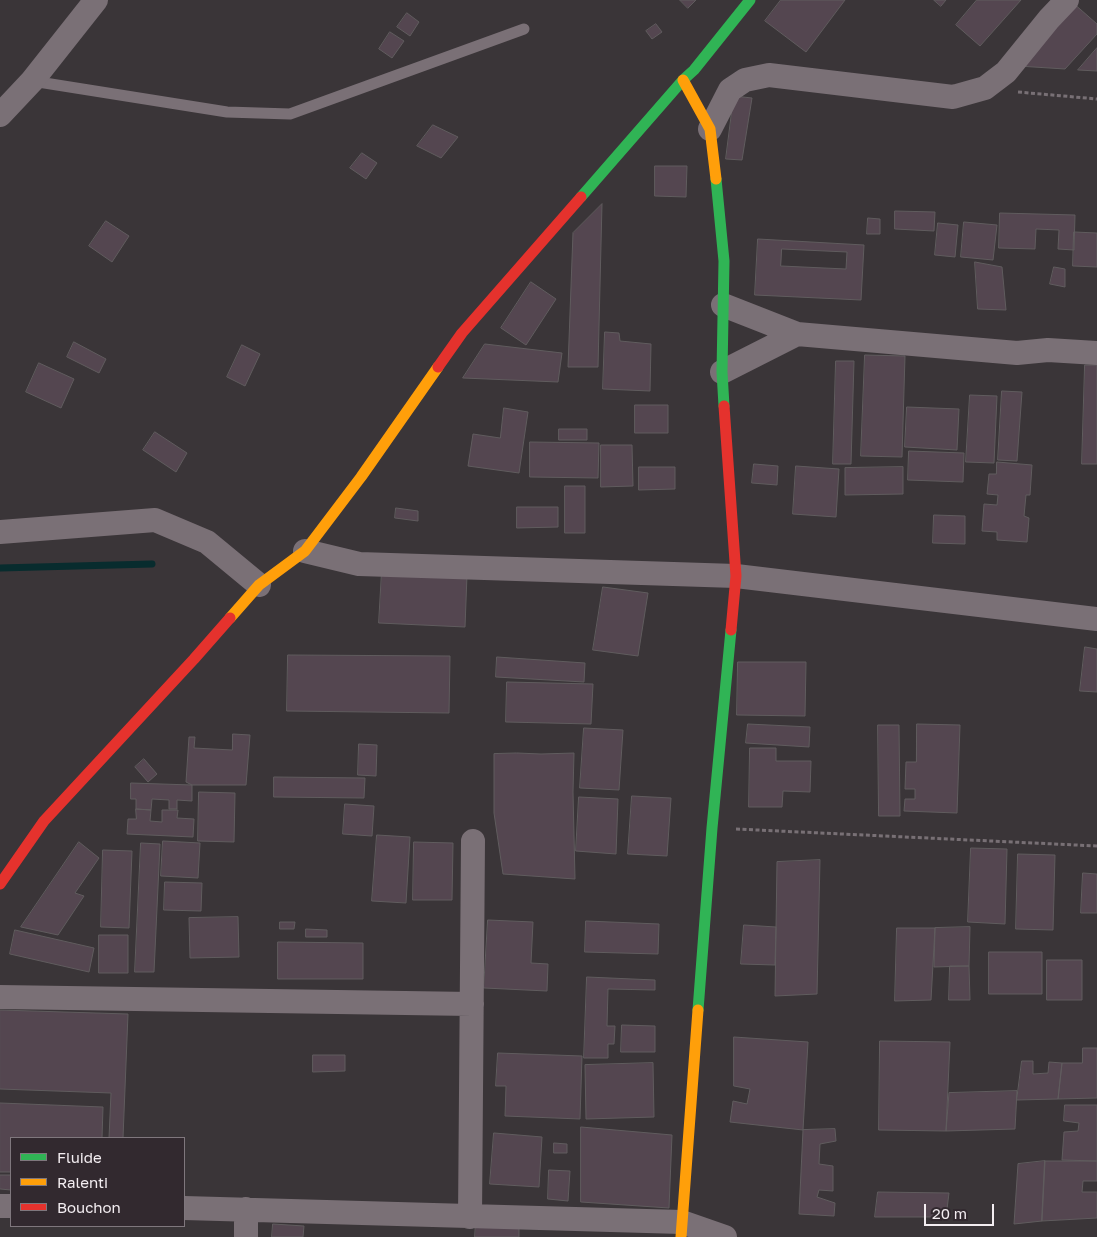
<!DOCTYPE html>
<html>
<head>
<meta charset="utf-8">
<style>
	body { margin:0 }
	#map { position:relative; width:1097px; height:1237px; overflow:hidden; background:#3a3538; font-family:"Golos Text",sans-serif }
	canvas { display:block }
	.legend { position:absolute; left:10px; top:1137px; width:175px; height:90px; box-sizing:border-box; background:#32292f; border:1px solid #7f777d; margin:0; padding:6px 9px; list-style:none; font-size:15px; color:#f3edf1 }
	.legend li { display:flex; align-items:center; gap:10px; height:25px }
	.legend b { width:25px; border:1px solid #7f777d }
	.scale { position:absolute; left:924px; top:1204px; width:70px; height:22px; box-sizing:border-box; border:2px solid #f3edf1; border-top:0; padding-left:6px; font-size:15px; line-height:18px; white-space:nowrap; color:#f3edf1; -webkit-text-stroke:4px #32292f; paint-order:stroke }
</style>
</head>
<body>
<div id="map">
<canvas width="1097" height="1237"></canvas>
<ul class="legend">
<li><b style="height:6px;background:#30b455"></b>Fluide</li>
<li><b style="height:6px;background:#ff9f0a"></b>Ralenti</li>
<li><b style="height:6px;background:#e5322d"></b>Bouchon</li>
</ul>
<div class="scale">20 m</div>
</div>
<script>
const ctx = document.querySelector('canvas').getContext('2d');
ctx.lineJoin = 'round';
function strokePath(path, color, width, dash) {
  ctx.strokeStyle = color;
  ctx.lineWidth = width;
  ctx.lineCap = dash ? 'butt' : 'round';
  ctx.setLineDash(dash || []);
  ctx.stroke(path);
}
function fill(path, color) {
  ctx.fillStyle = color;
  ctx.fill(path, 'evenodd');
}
const stream = new Path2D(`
	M0,568L152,564`);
const building = new Path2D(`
	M680,0H696L688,8Z
	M781,0H845L806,52L765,21Z
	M934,0H946L941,6Z
	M977,0H1021L980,46L956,25Z
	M1072,2L1097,24V34L1065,69L1018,66Z
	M407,13L419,22L410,36L397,27Z
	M656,24L662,32L652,39L646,31Z
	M390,32L404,41L392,58L379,49Z
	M1097,48V71L1078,70Z
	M734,96L752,98L742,160L726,159Z
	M433,125L458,137L441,158L417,146Z
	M362,153L377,163L366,179L350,168Z
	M655,166H687L686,197L655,196Z
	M602,204L598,367H568L573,233Z
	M895,211L935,212L934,231L895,229Z
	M1000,213L1075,215L1074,250L1058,249L1059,230L1036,229L1035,249L999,248Z
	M868,218L880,219V234H867Z
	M106,221L129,236L112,262L89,246Z
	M964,222L997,225L993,260L961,257Z
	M938,223L958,225L955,257L935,255Z
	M1074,232L1097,233V267L1073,266Z
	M758,239L864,245L861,300L755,295ZM782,249L847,252L846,269L781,266Z
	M975,262L1002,267L1006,310L978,309Z
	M1054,267L1065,269V287L1050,284Z
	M531,282L556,299L526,345L501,328Z
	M605,332L619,333L620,341L651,344L650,391L603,389Z
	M74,342L106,359L99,373L67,357Z
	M485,344L562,353L558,382L463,378Z
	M242,345L260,354L245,386L227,377Z
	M865,355L905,356L902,457L861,456Z
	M836,361H854L851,464H833Z
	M39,363L74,379L61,408L26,392Z
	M1085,365H1097V464H1082Z
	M1002,391L1022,392L1017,461L998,460Z
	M970,395L997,396L994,463L966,462Z
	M635,405H668V433H635Z
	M907,407L959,409L957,450L905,447Z
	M504,408L528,412L519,473L468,466L473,434L500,438Z
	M559,429H587V440H559Z
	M155,432L187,453L176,472L143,450Z
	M530,442L599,443L598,478L530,477Z
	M601,445H632L633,486L601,487Z
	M909,451L964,453L963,482L908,480Z
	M997,462L1032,465L1030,495H1026L1024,516L1029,518L1027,542L997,540V532L982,531L984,504L997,505L998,495L987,494L989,474H996Z
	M754,464L778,466L777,485L752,483Z
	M796,466L839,469L836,517L793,514Z
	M639,467H675V489L639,490Z
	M903,467V494L845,495V468Z
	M565,486H585V533H565Z
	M517,507H558V527L517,528Z
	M396,508L418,511V521L395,518Z
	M934,515L965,516V544L933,543Z
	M382,571L467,575L465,627L379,623Z
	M603,587L648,593L638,656L593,650Z
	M1085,647L1097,649V692L1080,691Z
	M288,655L450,656L449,713L287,711Z
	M497,657L585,663L584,682L496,677Z
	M738,662H806L805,716L737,715Z
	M507,682L593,684L591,724L506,722Z
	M748,724L810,727L809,747L746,743Z
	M917,724L960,725L957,813L904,811L905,799H915V789H905L906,762H916Z
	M878,725H899L900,816H879Z
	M584,728L623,730L619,790L580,788Z
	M233,734L250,735L246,785H192L186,782L189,737H195L194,748L232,750Z
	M359,744L377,745L376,776L358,775Z
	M750,748H776V761H811L810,792L783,791L782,807H749Z
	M517,753L541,754L574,753L573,792L575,879L503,874L494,813V754Z
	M144,759L157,774L148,782L135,767Z
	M274,777L365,778L364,798L274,797Z
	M131,783L192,785V801L177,800V809H169V800L152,799L151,810L136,809V799H131Z
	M199,792L235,793L234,842L198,841Z
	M632,796L671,798L667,856L628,854Z
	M579,797L618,799L616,854L576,851Z
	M345,804L374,806L372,836L343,834Z
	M136,809L151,810L150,821L162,822V810H178L177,818L194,819L193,837L127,834L128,819H136Z
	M377,835L410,837L406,903L372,901Z
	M163,841L200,843L198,878L161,876Z
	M79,842L99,858L75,893L84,896L58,935L21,927Z
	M414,842L453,843L452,900H413Z
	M141,843L160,844L154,972H135Z
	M971,848L1007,849L1005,924L968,922Z
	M103,850L132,851L129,928L101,927Z
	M1018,854L1055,855L1053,930L1016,929Z
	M820,860L817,994L775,996L777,862Z
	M1083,873L1097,874V913H1081Z
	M165,882L202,883L201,911L164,910Z
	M238,917L239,957L190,958L189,918Z
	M488,920L533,922L531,963L548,964L547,991L484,988Z
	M586,921L659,924L658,954L585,952Z
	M280,922H295L294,929H280Z
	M744,925L776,927L775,965L741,964Z
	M970,927L969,966L934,967L935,928Z
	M897,928H935L931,1000L895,1001Z
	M306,929L327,930V937H306Z
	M15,930L94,948L89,972L10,954Z
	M99,935H128V973H99Z
	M278,942L363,943V979H278Z
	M989,952H1042V994H989Z
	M1047,960H1082V1000H1047Z
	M950,966H969L970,1000H949Z
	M587,977L655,980V990L608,989L607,1026H615L614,1044H608V1058H584Z
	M0,1010L128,1014L123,1138H109L111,1093L0,1089Z
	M622,1025L655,1026V1052H621Z
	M734,1037L808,1042L803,1130L730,1122L733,1101L747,1104L750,1089L734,1086Z
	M880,1041L950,1042L946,1131L879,1130Z
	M1083,1048H1097V1098L1058,1099L1062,1063H1082Z
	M498,1053L582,1056L580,1119L505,1116L506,1086H496Z
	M313,1055H345V1071L313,1072Z
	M1022,1061H1033V1074L1048,1073L1049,1062L1062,1063L1058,1099L1017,1100Z
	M653,1063L654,1117L586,1119L585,1065Z
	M1017,1091L1015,1129L946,1131L949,1093Z
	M0,1103L103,1107L102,1138H11V1172H0Z
	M1065,1105H1097V1161L1062,1160L1064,1132L1078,1131L1079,1123L1064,1121Z
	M581,1127L672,1135L669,1208L581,1202Z
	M835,1129L836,1141L820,1144L819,1164L833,1166V1191L819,1190L817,1197L835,1203L834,1216L799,1214L803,1130Z
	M494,1133L542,1137L539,1187L490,1184Z
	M554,1143L567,1144V1153H554Z
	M1045,1161H1097V1181H1083L1082,1192H1097V1218L1042,1221Z
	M1045,1161L1042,1221L1014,1224L1018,1164Z
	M549,1170L570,1171L568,1201L548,1199Z
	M0,1175H11V1190L0,1189Z
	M878,1192L949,1193L946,1217H875Z
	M476,1222L519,1223V1237H475Z
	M273,1224L304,1226L303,1237H272Z`);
const path = new Path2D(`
	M1018,92L1097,99
	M736,829L1097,846`);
const lane = new Path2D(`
	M32,81L227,112L290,114L524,29`);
const street = new Path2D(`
	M0,115L32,81L96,0
	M710,129L730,90L745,80L769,75L953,97L985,88L1006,72L1049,19L1067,0
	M723,305L797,334
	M722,372L797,334L1017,353L1048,350L1097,353
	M0,532L155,520L207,542L259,585
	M305,551L359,564L736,576L1097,619
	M0,997L472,1004
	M0,1206H11
	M184,1208L682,1222L725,1237
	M470,1217L473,841
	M246,1237V1209`);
const fast = new Path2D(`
	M716,179L724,261L722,372L724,406
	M581,197L683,80L694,70L750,0
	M698,1010L712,828L731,630`);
const slow = new Path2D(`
	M683,80L710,129L716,179
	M230,618L259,585L305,551L361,477L438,367
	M681,1237L698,1010`);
const jam = new Path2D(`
	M438,367L462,333L581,197
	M724,406L736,576L731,630
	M0,884L44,821L194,659L230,618`);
strokePath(stream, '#082c2e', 7);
fill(building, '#544650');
strokePath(building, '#605c5e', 1);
strokePath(path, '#787075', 3, [4, 2.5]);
strokePath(lane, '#7a7076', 11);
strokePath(street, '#7a7076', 24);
strokePath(fast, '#30b455', 11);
strokePath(slow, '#ff9f0a', 11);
strokePath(jam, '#e5322d', 11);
</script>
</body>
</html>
